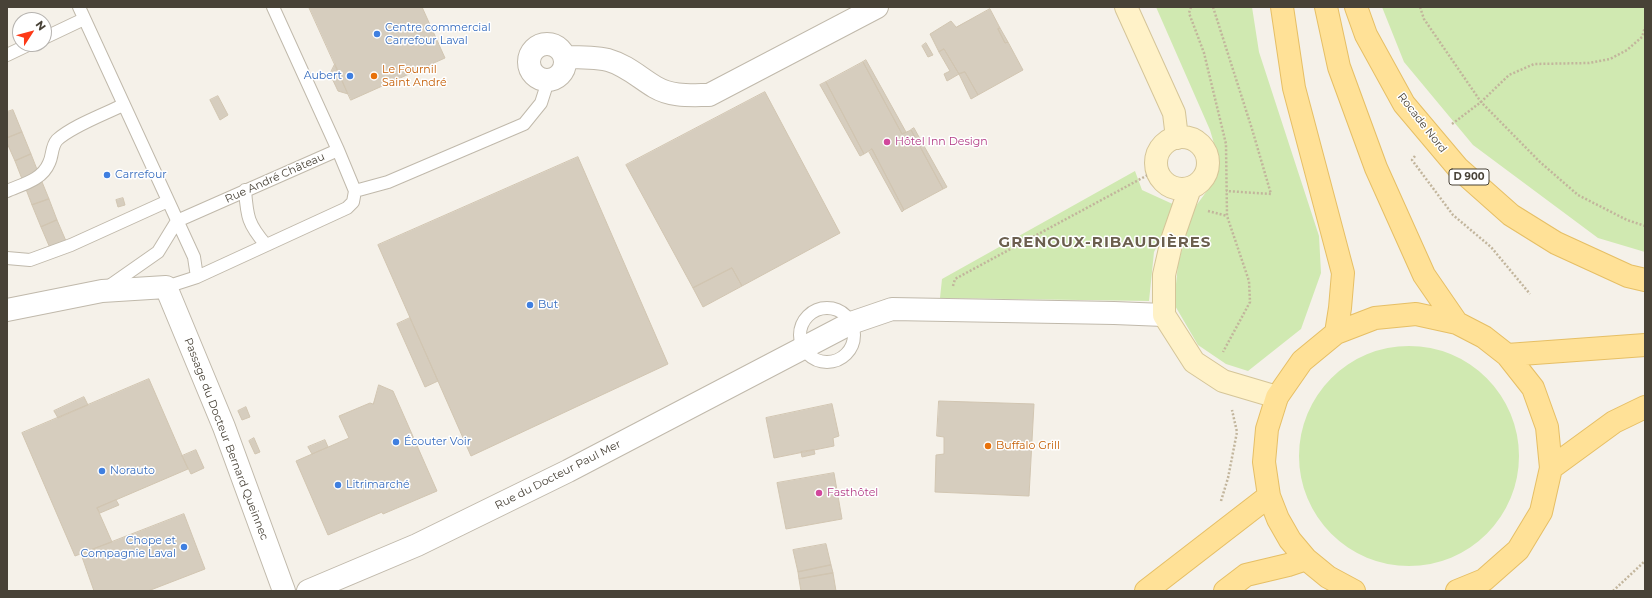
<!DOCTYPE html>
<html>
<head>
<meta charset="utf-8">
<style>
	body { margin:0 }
	#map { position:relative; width:1652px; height:598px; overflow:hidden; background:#f5f1e9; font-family:Montserrat,sans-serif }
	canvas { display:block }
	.frame { position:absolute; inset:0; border:8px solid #484237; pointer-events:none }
	.north { position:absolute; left:12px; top:12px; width:40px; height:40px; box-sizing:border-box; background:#fff; border:1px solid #b6b3af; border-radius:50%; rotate:54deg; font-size:11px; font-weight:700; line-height:16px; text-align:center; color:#484237 }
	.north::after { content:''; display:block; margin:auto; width:14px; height:18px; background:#fd3917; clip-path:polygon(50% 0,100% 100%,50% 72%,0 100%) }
</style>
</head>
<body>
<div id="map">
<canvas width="1652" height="598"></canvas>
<div class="frame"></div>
<div class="north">N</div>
</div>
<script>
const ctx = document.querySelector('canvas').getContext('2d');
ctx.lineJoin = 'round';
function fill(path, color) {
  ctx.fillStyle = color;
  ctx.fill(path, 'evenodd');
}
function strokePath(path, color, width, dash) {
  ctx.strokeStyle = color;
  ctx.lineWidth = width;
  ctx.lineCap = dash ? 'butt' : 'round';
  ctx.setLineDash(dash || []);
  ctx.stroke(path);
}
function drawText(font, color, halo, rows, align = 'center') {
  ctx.font = font + ' Montserrat,sans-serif';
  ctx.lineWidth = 3;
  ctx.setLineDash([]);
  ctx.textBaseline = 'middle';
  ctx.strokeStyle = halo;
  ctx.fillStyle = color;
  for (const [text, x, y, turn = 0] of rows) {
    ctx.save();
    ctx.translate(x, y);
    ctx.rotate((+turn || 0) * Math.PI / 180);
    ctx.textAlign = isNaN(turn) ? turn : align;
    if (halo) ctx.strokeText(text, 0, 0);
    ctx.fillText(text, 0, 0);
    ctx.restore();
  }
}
const green = new Path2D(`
	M1156,7H1252L1259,52L1319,236L1321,273L1301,329L1248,371L1226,364L1198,345L1174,304L1178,264L1193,210L1214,181L1218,157L1210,130Z
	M1382,7H1645V252L1598,238L1473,145L1404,62Z
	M1135,171L1142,190L1177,206L1154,252L1149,301L940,298L942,279Z
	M1299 456a110 110 0 1 1 220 0a110 110 0 1 1-220 0Z`);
const building = new Path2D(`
	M309,7H422L445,58L351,100Z
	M990,9L1000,28L998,29L1005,43L1008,42L1023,70L978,95L965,72L959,74L944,49L939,52L930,34L951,21L956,27Z
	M1000,28L1008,42L1005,43L998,29Z
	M926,43L933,55L928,57L922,46Z
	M944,49L959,74L947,81L944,74L950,71L939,52Z
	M866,60L906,132L902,134L863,62Z
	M863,62L902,134L911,130L943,189L904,210L872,149L864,154L826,82Z
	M335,64L348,94L338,91L330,74Z
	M965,72L978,95L971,99L959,74Z
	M826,82L864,154L860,156L820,85Z
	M765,92L840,233L742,286L732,268L693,288L626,165Z
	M218,96L228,115L220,120L210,100Z
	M13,110L22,132L7,138V112Z
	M914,128L947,187L943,189L911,130Z
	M22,132L31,154L15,161L7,143V138Z
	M872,149L904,210L902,212L869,152Z
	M31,154L40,177L24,184L15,161Z
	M578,157L668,364L471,456L378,245Z
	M40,177L49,199L32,205L24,184Z
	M123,198L125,205L118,207L116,200Z
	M49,199L57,220L41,227L32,205Z
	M57,220L66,241L50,248L41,227Z
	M732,268L742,286L703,307L693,288Z
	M410,318L438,381L425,387L397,324Z
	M149,379L188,469L97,508L112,542L75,556L22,433Z
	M379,385L393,391L437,491L383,514L382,512L328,535L296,461L349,438L339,416L370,403L373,404Z
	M84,397L88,405L58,418L54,411Z
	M939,401L1034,404L1029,496L935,492L936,455L944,454V437L937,436Z
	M832,404L839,436L833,438L834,446L774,458L766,418Z
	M246,407L250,417L242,420L238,411Z
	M254,438L260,452L255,454L249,441Z
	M325,440L328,447L312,454L308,447Z
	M196,450L204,468L191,474L182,456Z
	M814,450L815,454L802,457L801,452Z
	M834,473L842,519L786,529L777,483Z
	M116,500L119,505L100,513L97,508Z
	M184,514L205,569L148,591H94L81,554Z
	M826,544L831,565L798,572L793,550Z
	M831,565L833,573L799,579L798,572Z
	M833,573L836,591H801L799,579Z`);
const path = new Path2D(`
	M1191,7L1189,13L1204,53L1226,144L1227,216L1249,281L1250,302L1223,352
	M1213,7L1252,129L1271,194L1226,191
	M1420,7L1424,19L1481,102L1540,162L1578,195L1627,220L1645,226
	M1452,124L1481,102L1509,75L1534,64L1589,63L1610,59L1627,50L1642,37L1645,27
	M1415,156L1412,160L1453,215L1491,247L1530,294
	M1208,211L1227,216
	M953,286L955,279L1157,170
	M1221,501L1228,478L1237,432L1232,410
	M1613,591L1645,561`);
const lane = new Path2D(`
	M79,7L194,257L197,277L166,287
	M273,7L338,150
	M44,38L84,19
	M7,55L30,44
	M245,190C247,217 248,224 266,245
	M7,191C23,184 42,180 49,163C53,155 51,147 57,140C72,126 105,114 123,105
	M355,191L388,182L524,124L541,103L548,81
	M7,258L30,260L71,245L168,201
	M108,287L158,252L177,221L338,150L355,191L353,202L347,208L197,277
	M800 335a27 27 0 1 1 54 0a27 27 0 1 1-54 0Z`);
const street = new Path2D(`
	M529 62a18 18 0 1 1 36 0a18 18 0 1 1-36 0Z
	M565,57C579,57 594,57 608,60C626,65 640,78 655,87C672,97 691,95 709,95L877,7
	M7,310L102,291L166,287L224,427L284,591
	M308,591L417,545L568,471L851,323L892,309L1114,313L1164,315`);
const secondary = new Path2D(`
	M1126,7L1174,113L1177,138
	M1156 163a26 26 0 1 1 52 0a26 26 0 1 1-52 0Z
	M1190,188L1172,240L1164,275V315L1194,362L1223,381L1277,397`);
const primary = new Path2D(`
	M1282,7L1294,88L1343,273L1340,308L1336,333
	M1326,7L1339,67L1376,168L1424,275L1457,323
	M1356,7L1366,35L1404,104L1458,168L1511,215L1556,243L1628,276L1645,280
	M1507,355L1645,345
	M1551,468L1614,422L1645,407
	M1146,591L1269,496
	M1225,591L1246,575L1288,565L1306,559
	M1354,591L1328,577L1306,559L1290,540L1278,519L1269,496L1264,462L1267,429L1277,397L1302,361L1336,333L1375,318L1416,314L1457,323L1484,337L1507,355L1533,388L1547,427L1551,468L1541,512L1518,550L1484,580L1457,591`);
const markers = [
	[377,34,4,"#3f7fe0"],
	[350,76,4,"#3f7fe0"],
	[374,76,4,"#e8710a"],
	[887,142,4,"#d1479c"],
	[107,175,4,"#3f7fe0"],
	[530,305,4,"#3f7fe0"],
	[396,442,4,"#3f7fe0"],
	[988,446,4,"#e8710a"],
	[102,471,4,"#3f7fe0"],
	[338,485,4,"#3f7fe0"],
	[819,493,4,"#d1479c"],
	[184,547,4,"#3f7fe0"]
];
const shields = [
	[1469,177,40]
];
const shieldNames = [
	["D 900",1469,177]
];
const shopNames = [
	["Centre commercial",385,28],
	["Carrefour Laval",385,41],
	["Aubert",342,76,"right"],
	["Carrefour",115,175],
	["But",538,305],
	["Écouter Voir",404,442],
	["Norauto",110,471],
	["Litrimarché",346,485],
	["Chope et",176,541,"right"],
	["Compagnie Laval",176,554,"right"]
];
const foodNames = [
	["Le Fournil",382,70],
	["Saint André",382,83],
	["Buffalo Grill",996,446]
];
const streetNames = [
	["Rocade Nord",1422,123,52],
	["Rue André Château",275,178,-24],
	["Passage du Docteur Bernard Queinnec",226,439,69],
	["Rue du Docteur Paul Mer",558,475,-27]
];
const hotelNames = [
	["Hôtel Inn Design",895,142],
	["Fasthôtel",827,493]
];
const districtNames = [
	["GRENOUX-RIBAUDIÈRES",1105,243]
];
fill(green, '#d0e9b1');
fill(building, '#d6cdbe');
strokePath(building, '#d1c5b1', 1);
strokePath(lane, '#c0b9ab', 14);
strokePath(street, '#c0b9ab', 24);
strokePath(secondary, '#d5c598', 24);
strokePath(primary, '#e6bf65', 24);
strokePath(path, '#c2b59c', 2.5, [2, 2]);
strokePath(lane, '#fff', 12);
strokePath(street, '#fff', 22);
strokePath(secondary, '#fff2c8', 22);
strokePath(primary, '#ffe197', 22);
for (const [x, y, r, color] of markers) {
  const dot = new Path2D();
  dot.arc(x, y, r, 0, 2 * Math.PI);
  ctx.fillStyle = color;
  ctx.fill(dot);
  strokePath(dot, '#fff', 1.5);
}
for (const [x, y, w] of shields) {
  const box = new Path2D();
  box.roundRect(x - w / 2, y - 8, w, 16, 3);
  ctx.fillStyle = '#fff';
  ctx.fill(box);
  strokePath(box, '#484237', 1);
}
drawText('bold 10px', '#484237', null, shieldNames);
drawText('11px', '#366cbe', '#fff', shopNames, 'left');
drawText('11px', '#c56008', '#fff', foodNames, 'left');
drawText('11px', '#484237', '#fff', streetNames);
drawText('11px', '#b23c85', '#fff', hotelNames, 'left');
ctx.letterSpacing = '1px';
drawText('bold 15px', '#6b5f4e', '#fff', districtNames);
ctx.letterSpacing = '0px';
</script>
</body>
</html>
